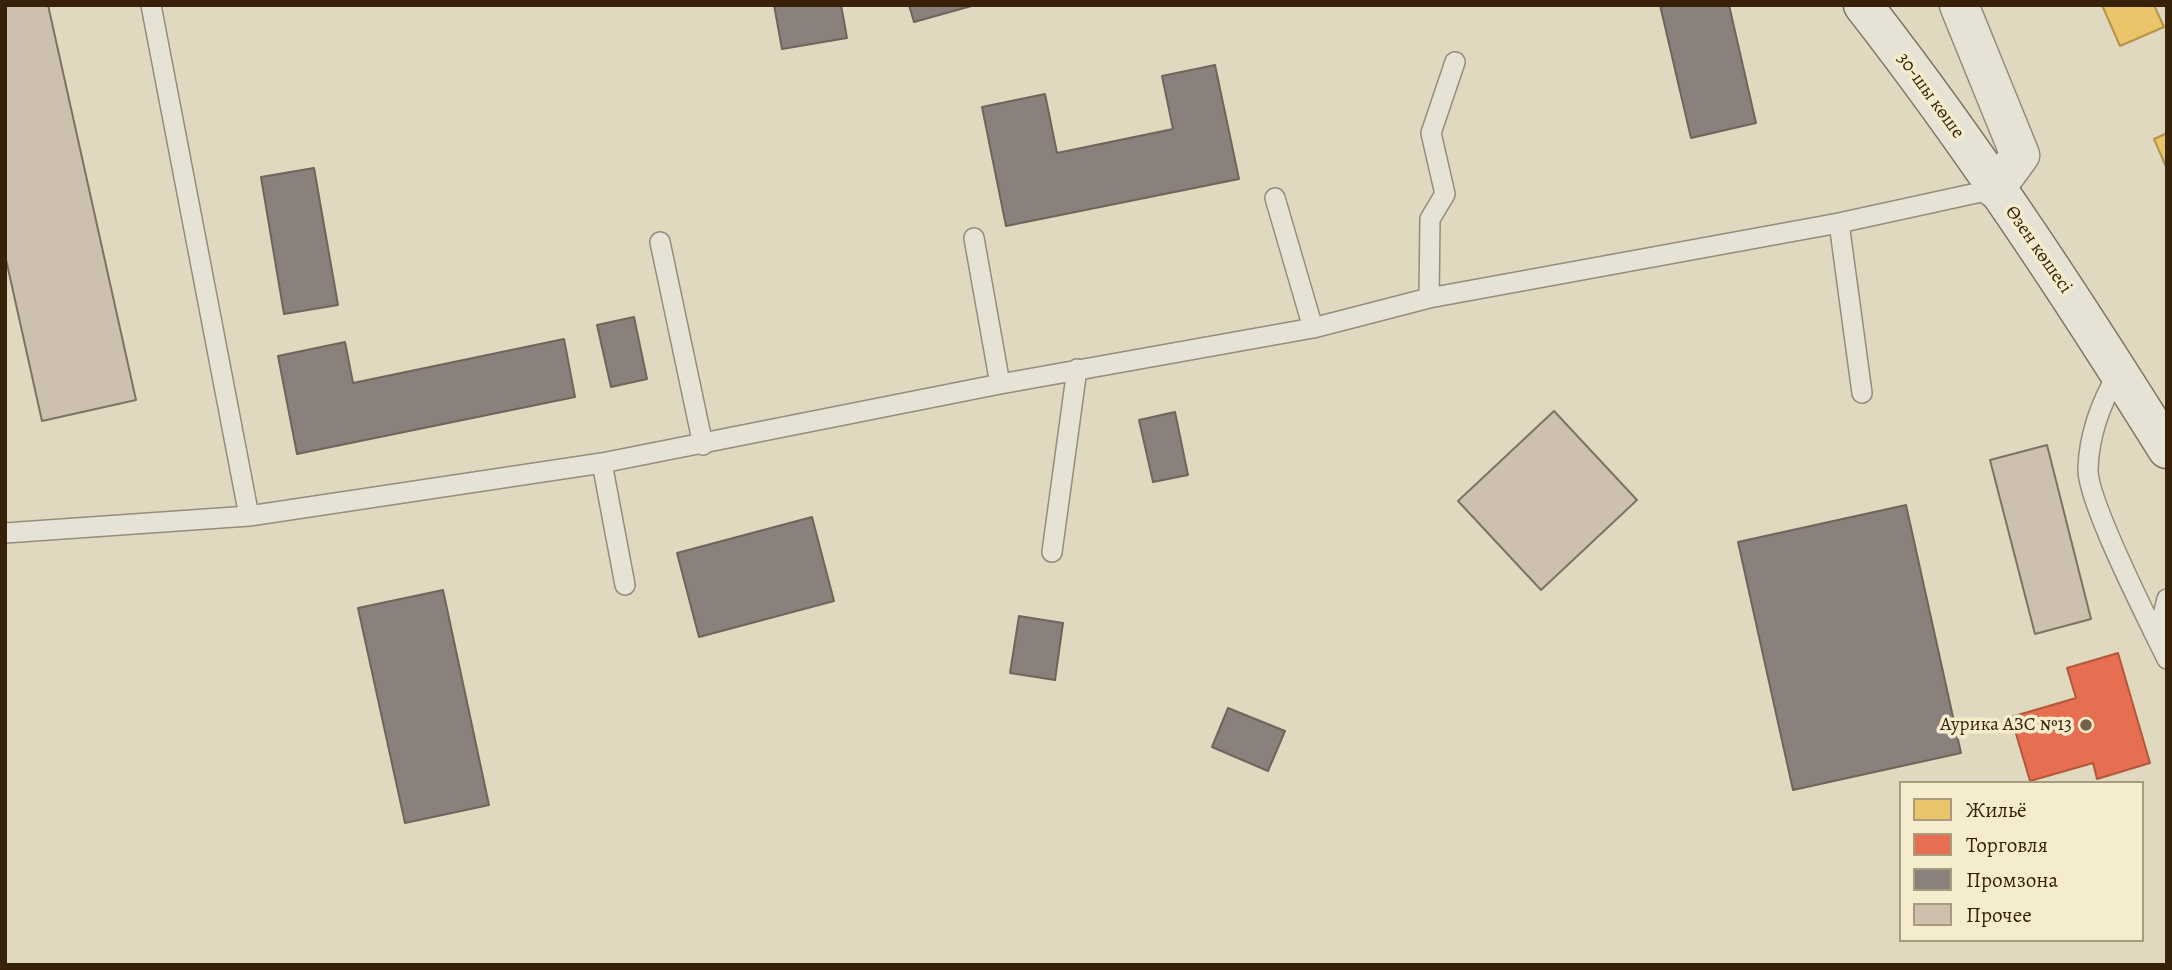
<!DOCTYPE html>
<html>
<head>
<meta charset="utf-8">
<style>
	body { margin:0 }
	#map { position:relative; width:2172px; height:970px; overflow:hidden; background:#e0d9bf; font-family:Alegreya,serif }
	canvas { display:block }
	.frame { position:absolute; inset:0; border:7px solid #372209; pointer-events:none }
	.legend { position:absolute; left:1899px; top:781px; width:245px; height:161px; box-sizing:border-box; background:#f4eccc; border:2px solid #a89b7e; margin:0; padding:9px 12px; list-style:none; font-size:21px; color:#372209 }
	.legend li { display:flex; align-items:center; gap:14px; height:35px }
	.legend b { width:35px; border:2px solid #a89b7e }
</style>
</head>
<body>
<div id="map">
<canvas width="2172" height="970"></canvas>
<div class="frame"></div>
<ul class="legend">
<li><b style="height:19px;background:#e9c46a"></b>Жильё</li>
<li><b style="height:19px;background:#e76f51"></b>Торговля</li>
<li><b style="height:19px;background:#8a817c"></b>Промзона</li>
<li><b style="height:19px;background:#cec0ae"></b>Прочее</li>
</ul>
</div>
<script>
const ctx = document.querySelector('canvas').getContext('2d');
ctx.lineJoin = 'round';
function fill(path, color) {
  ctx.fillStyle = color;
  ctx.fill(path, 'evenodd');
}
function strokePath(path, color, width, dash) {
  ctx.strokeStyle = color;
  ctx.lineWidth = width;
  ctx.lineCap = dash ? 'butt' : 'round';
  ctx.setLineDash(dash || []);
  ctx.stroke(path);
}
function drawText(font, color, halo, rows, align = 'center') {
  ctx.font = font + ' Alegreya,serif';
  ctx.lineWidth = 7;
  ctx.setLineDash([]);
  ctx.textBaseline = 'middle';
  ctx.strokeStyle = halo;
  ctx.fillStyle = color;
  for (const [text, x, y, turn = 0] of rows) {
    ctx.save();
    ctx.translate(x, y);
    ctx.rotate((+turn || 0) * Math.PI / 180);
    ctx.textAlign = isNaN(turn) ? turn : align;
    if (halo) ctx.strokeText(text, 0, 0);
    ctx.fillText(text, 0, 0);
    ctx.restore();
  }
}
const homes = new Path2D(`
	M2102,5H2154L2164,27L2120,46Z
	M2167,133V169L2154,139Z`);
const shops = new Path2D(`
	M2118,653L2150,763L2097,779L2093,763L2030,781L2011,717L2076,698L2067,668Z`);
const industry = new Path2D(`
	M774,5H841L847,38L782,49Z
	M909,5H975L914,22Z
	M1660,5H1729L1756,123L1691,138Z
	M1215,65L1239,179L1006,226L982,107L1045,94L1057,153L1173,129L1162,76Z
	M314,168L338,305L284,314L261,177Z
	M634,317L647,379L611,387L597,325Z
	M564,339L575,397L297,454L278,356L345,342L353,383Z
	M1175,412L1188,475L1153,482L1139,420Z
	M1906,505L1961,753L1793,790L1738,542Z
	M812,517L834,601L699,637L677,553Z
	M443,590L489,805L405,823L358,608Z
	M1019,616L1063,623L1055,680L1010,673Z
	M1228,708L1285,731L1268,771L1212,747Z`);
const building = new Path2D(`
	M5,5H48L136,400L42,421L5,255Z
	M1554,411L1637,500L1541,590L1458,501Z
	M2047,445L2091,619L2035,634L1990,460Z`);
const service = new Path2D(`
	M151,5L249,516
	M1275,198L1313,328
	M1839,223L1862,393
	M974,238L1000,384
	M660,242L703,445
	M1429,298L1430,219L1445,194L1431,133L1455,62
	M2119,372C2101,402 2089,434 2088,469C2087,501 2150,624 2167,659
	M602,463L625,585
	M5,533L249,516L602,463L1000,384L1313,328L1429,298L1839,223L1995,189
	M1052,552L1077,369
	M2157,639L2167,599`);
const minor = new Path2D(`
	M1959,5L2020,155L1995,189`);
const secondary = new Path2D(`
	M1863,5C1973,146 2072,297 2167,449`);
const markers = [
	[2086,725,7,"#726249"]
];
const streetNames = [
	["30-шы көше",1930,96,54],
	["Өзен көшесі",2038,250,55]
];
const poiNames = [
	["Аурика АЗС №13",2072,725]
];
fill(homes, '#e9c46a');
strokePath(homes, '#b4934d', 2);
fill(shops, '#e76f51');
strokePath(shops, '#b2583b', 2);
fill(industry, '#8a817c');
strokePath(industry, '#71645a', 2);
fill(building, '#cec0ae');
strokePath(building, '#7b7463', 2);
strokePath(service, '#948d7b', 22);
strokePath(minor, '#948d7b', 41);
strokePath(secondary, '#7b7463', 41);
strokePath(service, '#e6e2d5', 19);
strokePath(minor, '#e6e2d5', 38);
strokePath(secondary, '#e6e2d5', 38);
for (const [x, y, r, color] of markers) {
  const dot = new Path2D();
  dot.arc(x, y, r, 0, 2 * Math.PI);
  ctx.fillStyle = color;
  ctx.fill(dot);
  strokePath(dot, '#f4eccc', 2.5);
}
drawText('19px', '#372209', '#f4eccc', streetNames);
drawText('19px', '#372209', '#f4eccc', poiNames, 'right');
</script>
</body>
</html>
